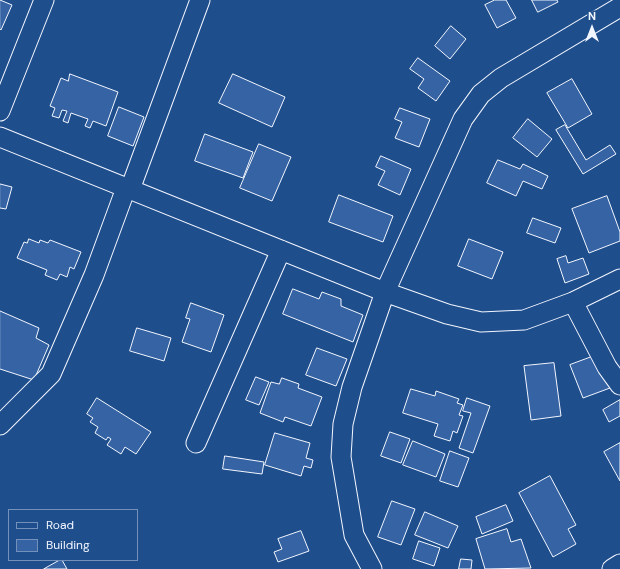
<!DOCTYPE html>
<html>
<head>
<meta charset="utf-8">
<style>
	body { margin:0 }
	#map { position:relative; width:620px; height:569px; overflow:hidden; background:#1f4e8c; font-family:"DM Sans",sans-serif }
	canvas { display:block }
	.legend { position:absolute; left:8px; top:509px; width:130px; height:52px; box-sizing:border-box; background:#1f4e8c; border:1px solid #7391ba; margin:0; padding:5px 7px; list-style:none; font-size:12px; color:#f2f6ff }
	.legend li { display:flex; align-items:center; gap:8px; height:20px }
	.legend b { width:20px; border:1px solid #7391ba }
	.north { position:absolute; left:572px; top:8px; width:40px; height:40px; -webkit-text-stroke:3px #1f4e8c; paint-order:stroke; rotate:0deg; font-size:11px; font-weight:700; line-height:16px; text-align:center; color:#f2f6ff }
	.north::after { content:''; display:block; margin:auto; width:14px; height:18px; background:#f2f6ff; clip-path:polygon(50% 0,100% 100%,50% 72%,0 100%) }
</style>
</head>
<body>
<div id="map">
<canvas width="620" height="569"></canvas>
<ul class="legend">
<li><b style="height:5px;background:#1f4e8c"></b>Road</li>
<li><b style="height:11px;background:#3563a3"></b>Building</li>
</ul>
<div class="north">N</div>
</div>
<script>
const ctx = document.querySelector('canvas').getContext('2d');
ctx.lineJoin = 'round';
function fill(path, color) {
  ctx.fillStyle = color;
  ctx.fill(path, 'evenodd');
}
function strokePath(path, color, width, dash) {
  ctx.strokeStyle = color;
  ctx.lineWidth = width;
  ctx.lineCap = dash ? 'butt' : 'round';
  ctx.setLineDash(dash || []);
  ctx.stroke(path);
}
const building = new Path2D(`
	M0,0L12,5L1,30L0,29Z
	M495,0H506L516,18L497,28L485,5Z
	M532,0H557L558,2L538,12Z
	M451,26L466,39L450,59L435,46Z
	M418,58L450,81L436,101L418,88L424,79L410,69Z
	M70,74L118,92L106,126L93,121L90,128L85,126L88,119L71,113L68,123L63,121L67,111L62,110L59,118L52,116L55,108L50,106L61,78L68,81Z
	M233,74L285,97L272,127L219,103Z
	M572,79L592,114L568,128L547,93Z
	M119,107L144,117L133,146L108,136Z
	M400,108L430,119L419,147L395,138L402,122L395,119Z
	M528,119L552,139L537,157L513,138Z
	M565,125L586,160L610,145L616,154L583,174L556,130Z
	M205,134L253,152L243,178L195,161Z
	M259,144L291,157L272,201L240,188Z
	M381,156L411,169L400,195L378,185L385,171L376,167Z
	M498,160L520,169L523,164L548,176L542,189L523,181L516,196L487,183Z
	M0,184L12,187L6,209L0,208Z
	M339,195L393,216L383,242L329,222Z
	M607,196L620,232V241L589,253L572,209Z
	M533,218L561,228L555,243L527,233Z
	M29,239L39,243L40,240L48,243L50,240L81,252L74,269L70,267L67,277L60,274L57,280L45,275L47,270L17,258L24,242L27,243Z
	M469,239L503,252L492,279L458,266Z
	M566,256L568,263L583,258L589,274L565,283L557,259Z
	M293,289L319,299L322,292L341,299V306L363,315L353,342L283,314Z
	M191,303L224,315L211,352L182,342L190,319L186,318Z
	M0,311L39,328L36,338L49,345L34,380L0,369Z
	M137,328L171,338L164,361L130,351Z
	M317,348L347,359L336,386L306,375Z
	M597,355L610,388L583,398L570,365Z
	M554,363L561,416L531,420L524,366Z
	M256,377L269,382L259,405L246,400Z
	M282,378L299,384L298,388L322,397L311,426L285,417L283,422L260,413L271,382L279,384Z
	M411,389L435,396L436,391L459,399L457,403L463,405L459,415L463,416L457,433L453,431L450,441L434,436L438,424L403,413Z
	M97,398L151,432L136,454L125,447L121,454L107,445L111,439L108,437L106,440L95,433L98,427L90,422L93,418L87,414Z
	M467,398L490,406L473,453L459,448L471,413L463,411Z
	M620,400V416L609,422L603,410Z
	M390,432L410,439L401,463L381,456Z
	M275,433L310,443L306,458L313,460L311,468L304,466L301,476L265,465Z
	M413,441L445,454L436,477L403,465Z
	M620,443V481L604,452Z
	M450,451L469,458L458,487L440,481Z
	M225,456L264,462L262,474L223,469Z
	M550,476L576,525L568,529L576,544L553,557L519,493Z
	M392,501L415,509L401,545L378,537Z
	M506,505L513,521L482,534L476,517Z
	M425,512L458,526L448,548L415,535Z
	M507,529L511,542L521,539L531,568L485,569L476,539Z
	M301,531L309,551L278,562L274,552L282,549L278,539Z
	M419,541L440,548L434,566L413,559Z
	M461,559L472,560L471,569H459Z
	M60,560H62L67,569H44Z`);
const street = new Path2D(`
	M0,111L44,0
	M0,137L385,292L447,314L481,322L524,320L573,302L620,279
	M573,302L607,367L620,385
	M0,425L51,374L94,275L126,188L132,184L200,0
	M196,443L281,250
	M372,569L354,535L341,457L343,424L352,387L385,292L463,119L481,94L501,78L620,7
	M612,569L620,564`);
fill(building, '#3563a3');
strokePath(building, '#f2f6ff', 1);
strokePath(street, '#f2f6ff', 21);
strokePath(street, '#1f4e8c', 19);
</script>
</body>
</html>
